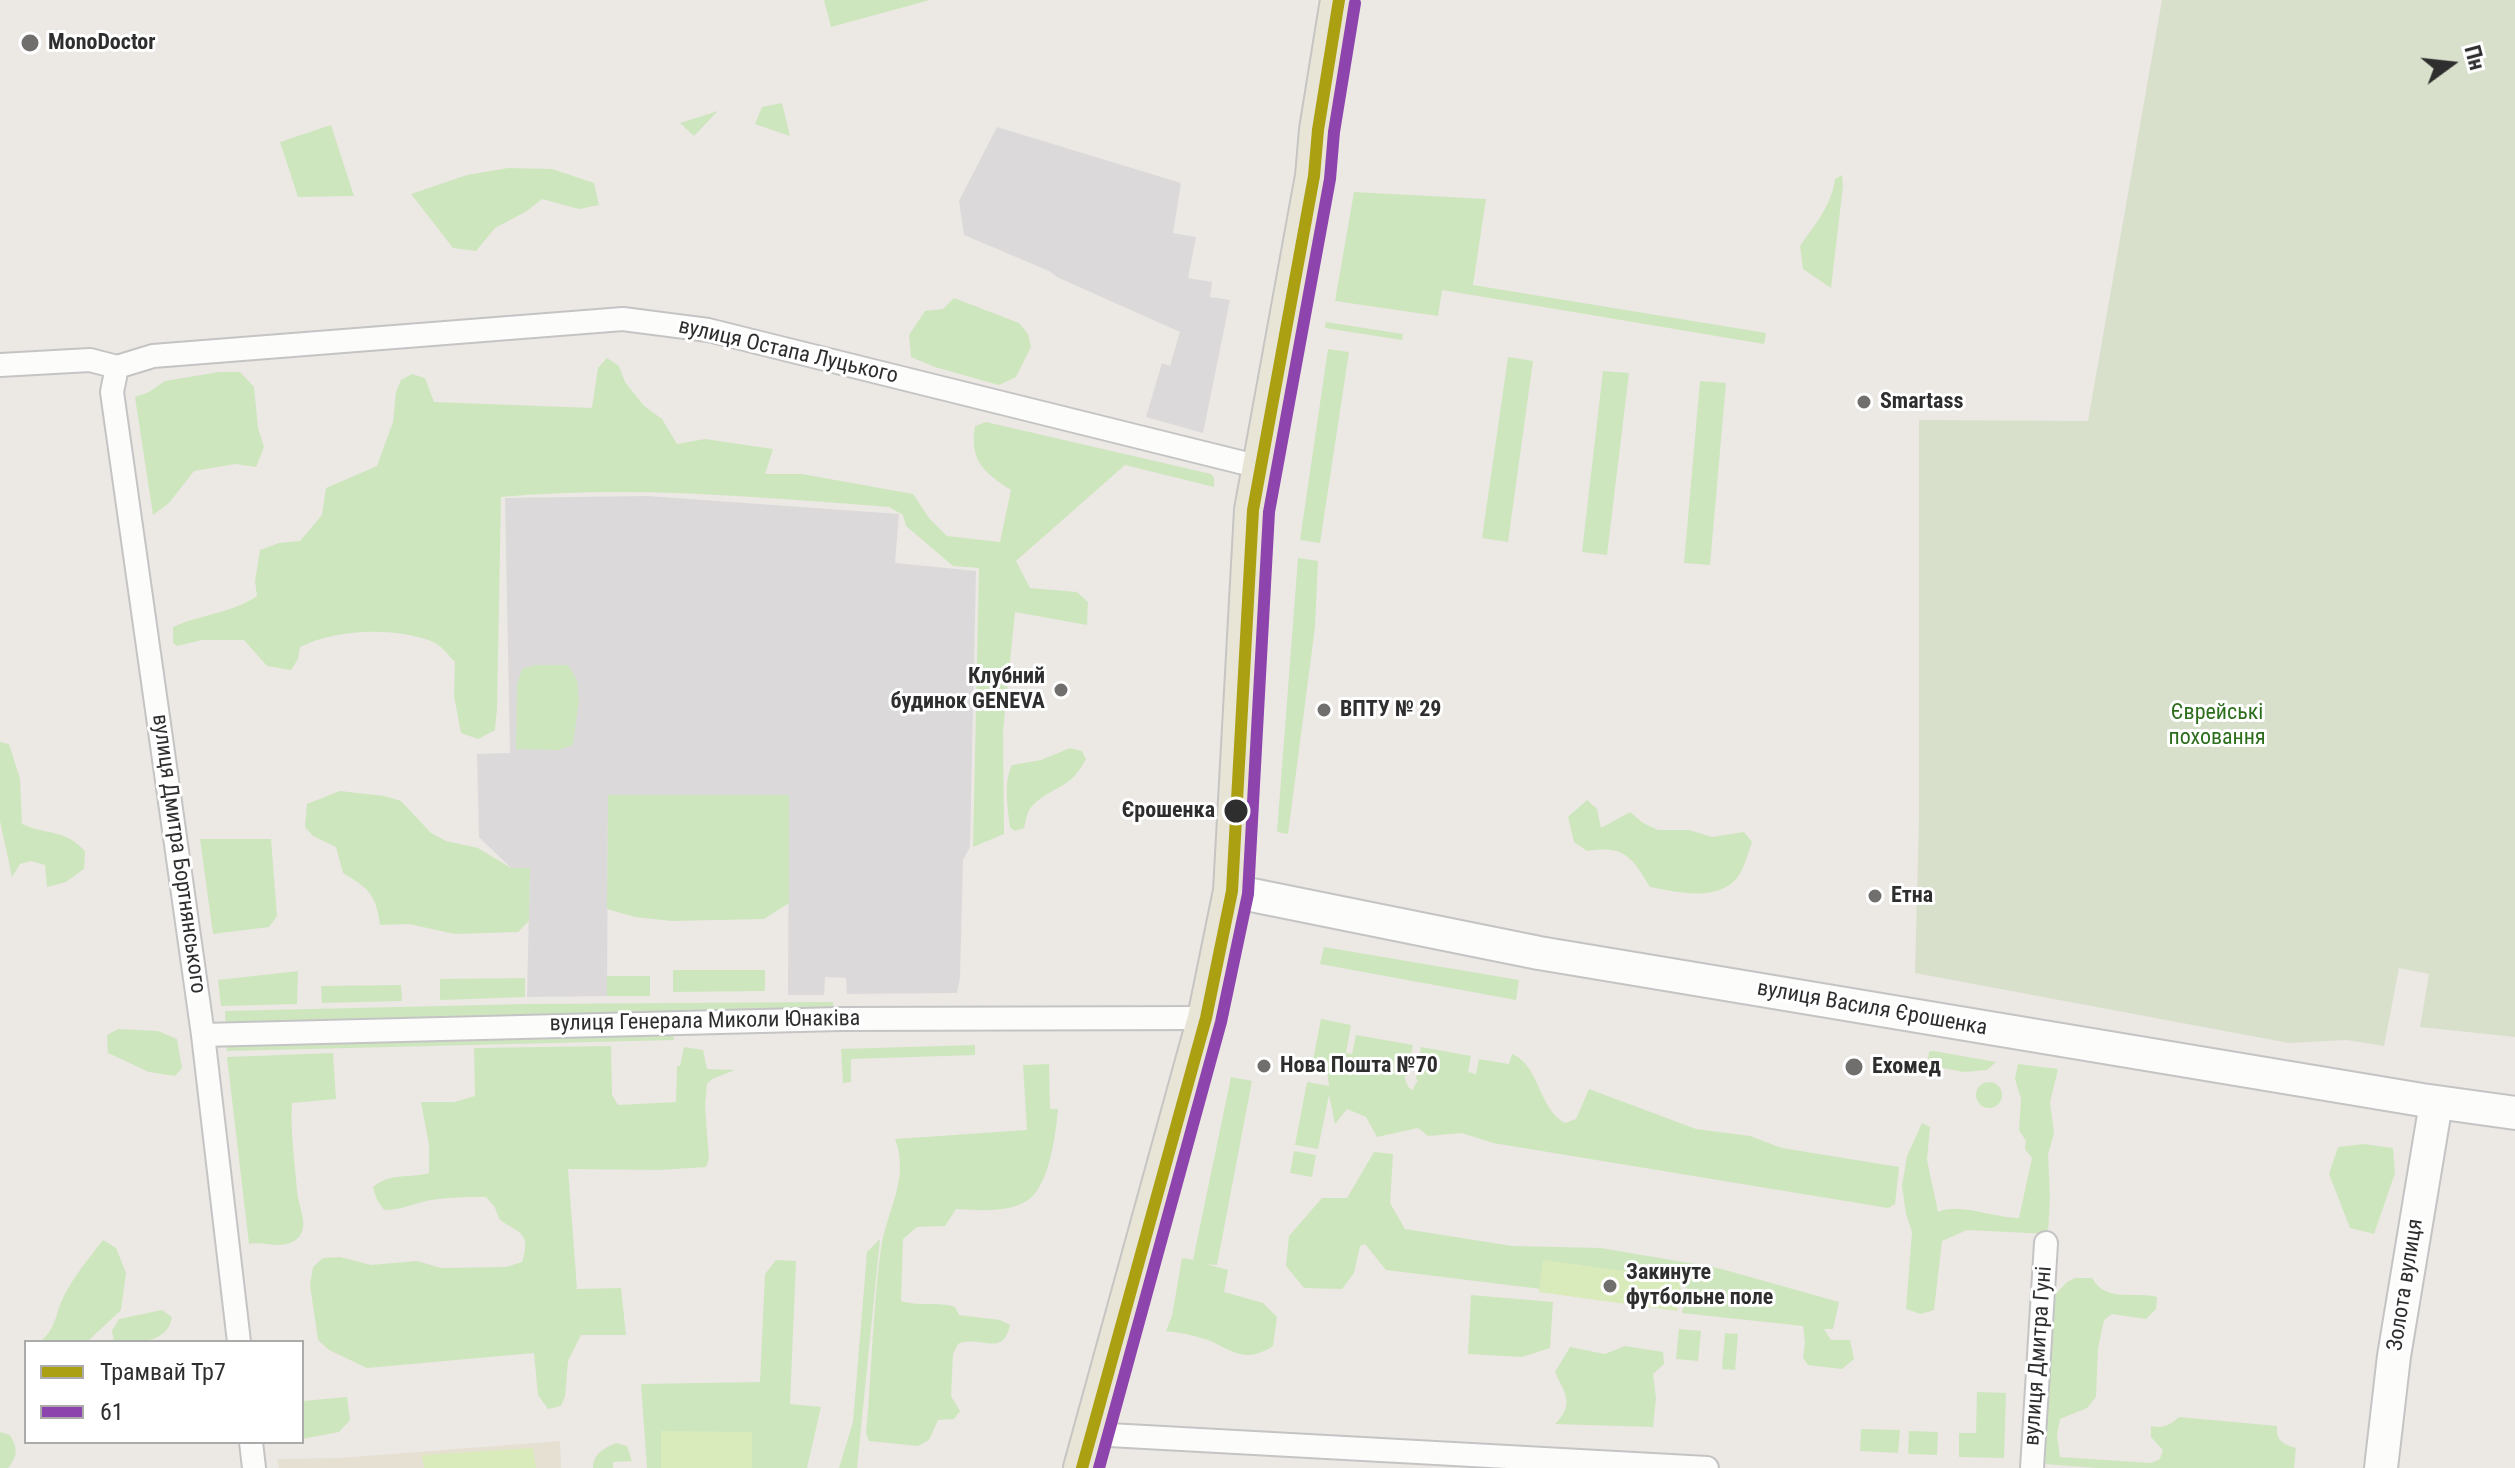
<!DOCTYPE html>
<html>
<head>
<meta charset="utf-8">
<style>
	body { margin:0 }
	#map { position:relative; width:2515px; height:1468px; overflow:hidden; background:#ece8e4; font-family:"Roboto Condensed",sans-serif }
	canvas { display:block }
	.legend { position:absolute; left:24px; top:1340px; width:280px; height:104px; box-sizing:border-box; background:#fff; border:2px solid #ababab; margin:0; padding:10px 14px; list-style:none; font-size:24px; color:#2e2e2e }
	.legend li { display:flex; align-items:center; gap:16px; height:40px }
	.legend b { width:40px; border:2px solid #ababab }
	.north { position:absolute; left:2411px; top:24px; width:80px; height:80px; -webkit-text-stroke:6px #fff; paint-order:stroke; rotate:75deg; font-size:22px; font-weight:700; line-height:32px; text-align:center; color:#2e2e2e }
	.north::after { content:''; display:block; margin:auto; width:28px; height:36px; background:#2e2e2e; clip-path:polygon(50% 0,100% 100%,50% 72%,0 100%) }
</style>
</head>
<body>
<div id="map">
<canvas width="2515" height="1468"></canvas>
<ul class="legend">
<li><b style="height:10px;background:#ab9f12"></b>Трамвай Тр7</li>
<li><b style="height:10px;background:#8e44ad"></b>61</li>
</ul>
<div class="north">Пн</div>
</div>
<script>
const ctx = document.querySelector('canvas').getContext('2d');
ctx.lineJoin = 'round';
function fill(path, color) {
  ctx.fillStyle = color;
  ctx.fill(path, 'evenodd');
}
function strokePath(path, color, width, dash) {
  ctx.strokeStyle = color;
  ctx.lineWidth = width;
  ctx.lineCap = dash ? 'butt' : 'round';
  ctx.setLineDash(dash || []);
  ctx.stroke(path);
}
function drawText(font, color, halo, rows, align = 'center') {
  ctx.font = font + ' "Roboto Condensed",sans-serif';
  ctx.lineWidth = 6;
  ctx.setLineDash([]);
  ctx.textBaseline = 'middle';
  ctx.strokeStyle = halo;
  ctx.fillStyle = color;
  for (const [text, x, y, turn = 0] of rows) {
    ctx.save();
    ctx.translate(x, y);
    ctx.rotate((+turn || 0) * Math.PI / 180);
    ctx.textAlign = isNaN(turn) ? turn : align;
    if (halo) ctx.strokeText(text, 0, 0);
    ctx.fillText(text, 0, 0);
    ctx.restore();
  }
}
const industrial = new Path2D(`
	M997,127L1181,183L1173,233L1196,237L1188,278L1212,282L1210,297L1230,300L1203,433L1146,417L1162,363L1170,366L1180,332L1057,277L1049,271L964,235L959,201Z
	M647,496L899,514L895,563L976,571L970,847L963,860L960,977L957,993L847,994L846,978L825,977L824,995H788L789,795H608L607,996L527,997L530,868H511L479,837L477,754L510,753L505,498Z`);
const education = new Path2D(`
	M560,1441L561,1468H279L277,1459L340,1458Z`);
const green = new Path2D(`
	M824,0H930L831,27Z
	M782,103L790,136L755,124L762,107Z
	M718,111L694,136L680,123Z
	M331,125L354,196L298,197L280,142Z
	M508,168L552,169L594,183L599,205L579,209L542,199L527,211L495,228L476,251L453,248L411,194L467,175Z
	M1842,175L1843,186L1831,288L1803,269L1800,246C1815,224 1831,207 1835,179Z
	M1354,192L1486,199L1473,285L1766,333L1764,344L1442,290L1438,316L1335,301Z
	M954,298L1019,323L1028,334L1031,347L1016,377L999,385L935,367L911,357L909,335L925,311L943,309Z
	M1326,322L1403,334L1402,340L1325,328Z
	M1328,349L1349,352L1320,543L1300,540Z
	M1508,357L1533,361L1508,542L1482,538Z
	M607,358L619,366L625,382L644,406L662,419L677,444L705,439L773,449L765,474H802L913,494L929,518L947,536L1000,542L1011,490C984,473 969,460 975,426L986,422L1211,474L1214,478V487L1125,465L1016,561L1030,588L1077,592L1088,602L1087,625L1015,612L1003,731L1004,834L973,847L979,568L953,566L906,526L903,515L889,507C759,497 631,485 501,497L497,709L495,730L478,739L461,733L454,696L455,662C448,655 440,644 431,641C392,627 337,629 300,647L298,659L291,670L267,666L244,640H202L177,646L173,643V627C201,614 230,614 257,596L255,581L260,550L279,543L300,541L322,515L326,488L377,466L393,422L396,392L401,380L412,374L425,378L434,402L592,408L598,368Z
	M1603,371L1629,373L1607,555L1582,552Z
	M219,372H240L254,387L258,428L264,447L256,467L235,464L194,471L169,503L153,515L135,397L149,392L165,381Z
	M1700,381L1726,383L1710,565L1684,563Z
	M1298,558L1318,561L1315,627L1288,834L1277,832Z
	M535,665H568L577,680L579,700L573,745L558,750L516,749L517,685L522,669Z
	M0,742L9,744L20,779L22,824C49,836 63,828 85,851L84,869L66,882L47,887L45,865L31,861L20,864L12,877L0,821Z
	M1070,748L1082,751L1086,759C1070,790 1054,785 1033,805C1027,810 1026,821 1024,828L1015,831L1010,827C1008,809 1003,782 1012,765L1041,760Z
	M340,791L384,796L401,801L431,833L446,841L478,848L511,868H530L529,921L518,932L455,934L409,924L380,925C376,894 368,888 343,873L336,847L313,836L305,827L307,804Z
	M608,795H789V903L764,919L672,921L635,917L607,909Z
	M1587,800L1597,809L1601,828L1630,812L1643,823L1658,830H1689L1712,837L1744,832L1752,842C1748,853 1744,869 1737,878C1717,902 1677,892 1650,887C1632,857 1624,845 1587,851L1574,842L1568,817Z
	M200,839H271L277,916L269,927L213,934Z
	M1324,947L1519,980L1516,1000L1320,964Z
	M673,970H765V991L673,992Z
	M298,971L297,1004L221,1006L218,980Z
	M607,976H650V996H607Z
	M525,978V997L440,1000V979Z
	M401,985L402,1001L322,1003L321,986Z
	M833,1002V1019L671,1025L674,1040L227,1051L225,1011L527,1004Z
	M1321,1019L1351,1025L1346,1053L1352,1054L1356,1035L1413,1045L1407,1076H1404L1408,1087L1412,1090L1418,1080L1416,1079L1421,1047L1471,1056L1468,1072L1476,1074L1479,1059L1509,1064L1512,1054C1540,1065 1538,1109 1565,1123L1576,1119L1589,1089L1696,1129L1750,1136L1782,1148L1899,1167L1895,1204L1888,1208L1493,1143L1462,1133L1428,1136L1418,1128L1377,1137L1366,1117L1347,1109L1335,1124L1329,1095L1318,1149L1295,1145L1307,1082L1329,1086L1327,1071L1329,1063L1313,1060Z
	M118,1029L158,1031L177,1039L182,1068L175,1076L149,1072L108,1053L107,1035Z
	M975,1045V1055L851,1059V1082L843,1083L841,1049Z
	M611,1046L612,1095L618,1105L676,1102L677,1066H680L684,1047L703,1050L707,1069L735,1070L712,1079L707,1084L705,1107L709,1159L706,1167L659,1170L568,1169L577,1289L621,1288L626,1335H581L568,1361L565,1396L561,1406L548,1409L538,1395L534,1353L367,1368L329,1350L318,1340L310,1285L313,1267L323,1258L340,1257L371,1265L417,1261L441,1268L506,1267L522,1262C531,1233 521,1234 500,1220L494,1206L486,1197C465,1197 443,1197 422,1202C408,1206 399,1210 384,1210L377,1200L373,1187C391,1172 407,1179 429,1173V1145L421,1102H455L475,1096L474,1048Z
	M1934,1051L1996,1062L1987,1070L1964,1072L1927,1065L1929,1052Z
	M333,1053L336,1099L292,1103C290,1132 295,1162 297,1191C298,1203 305,1218 303,1228C302,1235 297,1240 292,1242C278,1249 263,1241 249,1244L227,1057Z
	M1049,1064L1050,1109H1058C1056,1133 1049,1190 1025,1202C1005,1213 978,1210 956,1209L945,1226L917,1227L903,1239L901,1301C921,1307 938,1301 955,1307L959,1315L1000,1320L1010,1325C1003,1359 979,1334 958,1344L953,1354L951,1396L960,1411L954,1419L938,1420L929,1440L918,1446L869,1441L866,1433L868,1410C872,1356 874,1301 881,1248C887,1210 910,1178 895,1139L1027,1130L1023,1065Z
	M2018,1064L2058,1069L2050,1102L2054,1133L2048,1155L2050,1197L2048,1234L1967,1230L1942,1241L1934,1310L1921,1314L1906,1309L1912,1232L1906,1214L1902,1186L1907,1156L1922,1123L1930,1127L1927,1160L1938,1212C1959,1202 1994,1218 2019,1218L2032,1158L2025,1149L2026,1141L2019,1130L2021,1099L2015,1079Z
	M1231,1077L1252,1081L1217,1265L1206,1264L1228,1270L1224,1292L1263,1303L1277,1317L1273,1346C1250,1361 1237,1355 1215,1343C1200,1336 1182,1333 1166,1331L1172,1316L1182,1258L1193,1260Z
	M1976 1095a13 13 0 1 1 26 0a13 13 0 1 1-26 0Z
	M2363,1144L2393,1148L2395,1173L2374,1234L2350,1228L2329,1174L2338,1147Z
	M1294,1151L1316,1155L1312,1177L1290,1173Z
	M1374,1152L1393,1154L1390,1203L1405,1229L1512,1246L1601,1248L1718,1268L1839,1302L1833,1329H1824L1831,1340H1850L1854,1359L1842,1369L1808,1365L1803,1358L1805,1343L1803,1326L1682,1313L1687,1288L1676,1283L1573,1264L1559,1275L1549,1290L1386,1270L1365,1244L1360,1246L1354,1273L1342,1289L1304,1288L1286,1266L1289,1236L1322,1198H1347Z
	M880,1239L857,1468H839L853,1422L867,1252Z
	M103,1240L116,1248L126,1273L121,1310L87,1342H40C57,1327 54,1317 63,1298C73,1277 89,1258 103,1240Z
	M776,1260L796,1261L790,1404L821,1407L807,1468H647L641,1384L760,1382L765,1274Z
	M2075,1278H2092C2106,1303 2134,1291 2157,1297L2156,1309L2146,1319L2112,1314L2104,1320L2098,1348L2096,1397L2087,1408L2060,1419L2057,1435L2060,1457L2151,1463L2160,1459L2163,1450L2151,1437V1426C2163,1429 2170,1425 2179,1417L2277,1426C2276,1441 2283,1444 2296,1448L2294,1468H2097L2045,1464L2053,1297L2067,1282Z
	M1471,1295L1553,1302L1550,1348L1522,1357L1468,1354Z
	M162,1310L172,1317C167,1345 136,1342 114,1342L112,1331L119,1319Z
	M1679,1329L1701,1331L1698,1361L1676,1359Z
	M1725,1333L1738,1334L1735,1370L1722,1369Z
	M1625,1346L1663,1352L1664,1364L1653,1374L1656,1398L1653,1427L1555,1424C1575,1404 1565,1394 1555,1372L1570,1347L1605,1354Z
	M1977,1392L2006,1393L2004,1458L1959,1457V1433H1976Z
	M347,1397L350,1420L339,1432L302,1439V1401Z
	M1861,1429L1900,1430L1898,1453L1860,1451Z
	M1909,1431L1938,1432L1937,1455L1908,1454Z
	M0,1432L10,1435C18,1448 18,1456 8,1468H0Z
	M616,1443L627,1446L632,1461L613,1462V1468H593C593,1454 604,1448 616,1443Z`);
const cemetery = new Path2D(`
	M2162,0H2515V1037L2420,1027L2429,974L2399,968L2384,1046L2347,1040L2289,1043L1915,973L1919,820V420L2088,421Z`);
const pitch = new Path2D(`
	M1543,1260L1682,1279L1677,1311L1539,1292Z
	M661,1431L752,1432V1468H661Z
	M533,1448L536,1468H424L422,1455Z`);
const street = new Path2D(`
	M0,365L90,360L117,367
	M117,367L153,356L623,319L708,330L1260,467
	M117,367L112,392L203,1035L239,1342
	M203,1035L840,1019L1206,1018
	M1091,1434L1707,1468
	M251,1442L254,1468
	M2032,1468L2046,1243`);
const secondary = new Path2D(`
	M1232,891L1539,953L2422,1100L2515,1113
	M2381,1468L2394,1356L2436,1103`);
const primary = new Path2D(`
	M1082,1468L1206,1018L1232,891L1253,510L1314,176L1318,130L1339,0`);
const bus1 = new Path2D(`
	M1099,1468L1221,1022L1248,894L1269,512L1330,179L1334,132L1355,3`);
const tram1 = new Path2D(`
	M1082,1468L1206,1018L1232,891L1253,510L1314,176L1318,130L1339,0`);
const markers = [
	[30,43,10,"#706f6e"],
	[1864,402,8,"#706f6e"],
	[1061,690,8,"#706f6e"],
	[1324,710,8,"#706f6e"],
	[1236,811,13,"#2e2e2e"],
	[1875,896,8,"#706f6e"],
	[1264,1066,8,"#706f6e"],
	[1854,1067,10,"#706f6e"],
	[1610,1286,8,"#706f6e"]
];
const poiNames = [
	["MonoDoctor",48,43],
	["Smartass",1880,402],
	["Клубний",1045,677,"right"],
	["будинок GENEVA",1045,702,"right"],
	["ВПТУ № 29",1340,710],
	["Етна",1891,896],
	["Нова Пошта №70",1280,1066],
	["Ехомед",1872,1067],
	["Закинуте",1626,1273],
	["футбольне поле",1626,1298]
];
const streetNames = [
	["вулиця Остапа Луцького",788,352,13],
	["вулиця Дмитра Бортнянського",178,854,82],
	["вулиця Василя Єрошенка",1872,1009,10],
	["вулиця Генерала Миколи Юнаківа",705,1022,-1],
	["Золота вулиця",2406,1285,-81],
	["вулиця Дмитра Гуні",2039,1356,-86]
];
const parkNames = [
	["Єврейські",2217,713],
	["поховання",2217,738]
];
const stopNames = [
	["Єрошенка",1215,811]
];
fill(industrial, '#dcd9db');
fill(education, '#e6e0d3');
fill(green, '#cee6be');
fill(cemetery, '#d8e0cc');
fill(pitch, '#d9eabb');
strokePath(street, '#c5c4c5', 26);
strokePath(secondary, '#c5c4c5', 36);
strokePath(primary, '#c6c5c4', 40);
strokePath(street, '#fcfcfb', 22);
strokePath(secondary, '#fcfcfb', 32);
strokePath(primary, '#e8e4d6', 36);
strokePath(bus1, '#8e44ad', 12);
strokePath(tram1, '#ab9f12', 12);
for (const [x, y, r, color] of markers) {
  const dot = new Path2D();
  dot.arc(x, y, r, 0, 2 * Math.PI);
  ctx.fillStyle = color;
  ctx.fill(dot);
  strokePath(dot, '#fff', 3);
}
drawText('bold 22px', '#2e2e2e', '#fff', poiNames, 'left');
drawText('22px', '#2e2e2e', '#fff', streetNames);
drawText('22px', '#2c6e1b', '#fff', parkNames);
drawText('bold 22px', '#2e2e2e', '#fff', stopNames, 'right');
</script>
</body>
</html>
